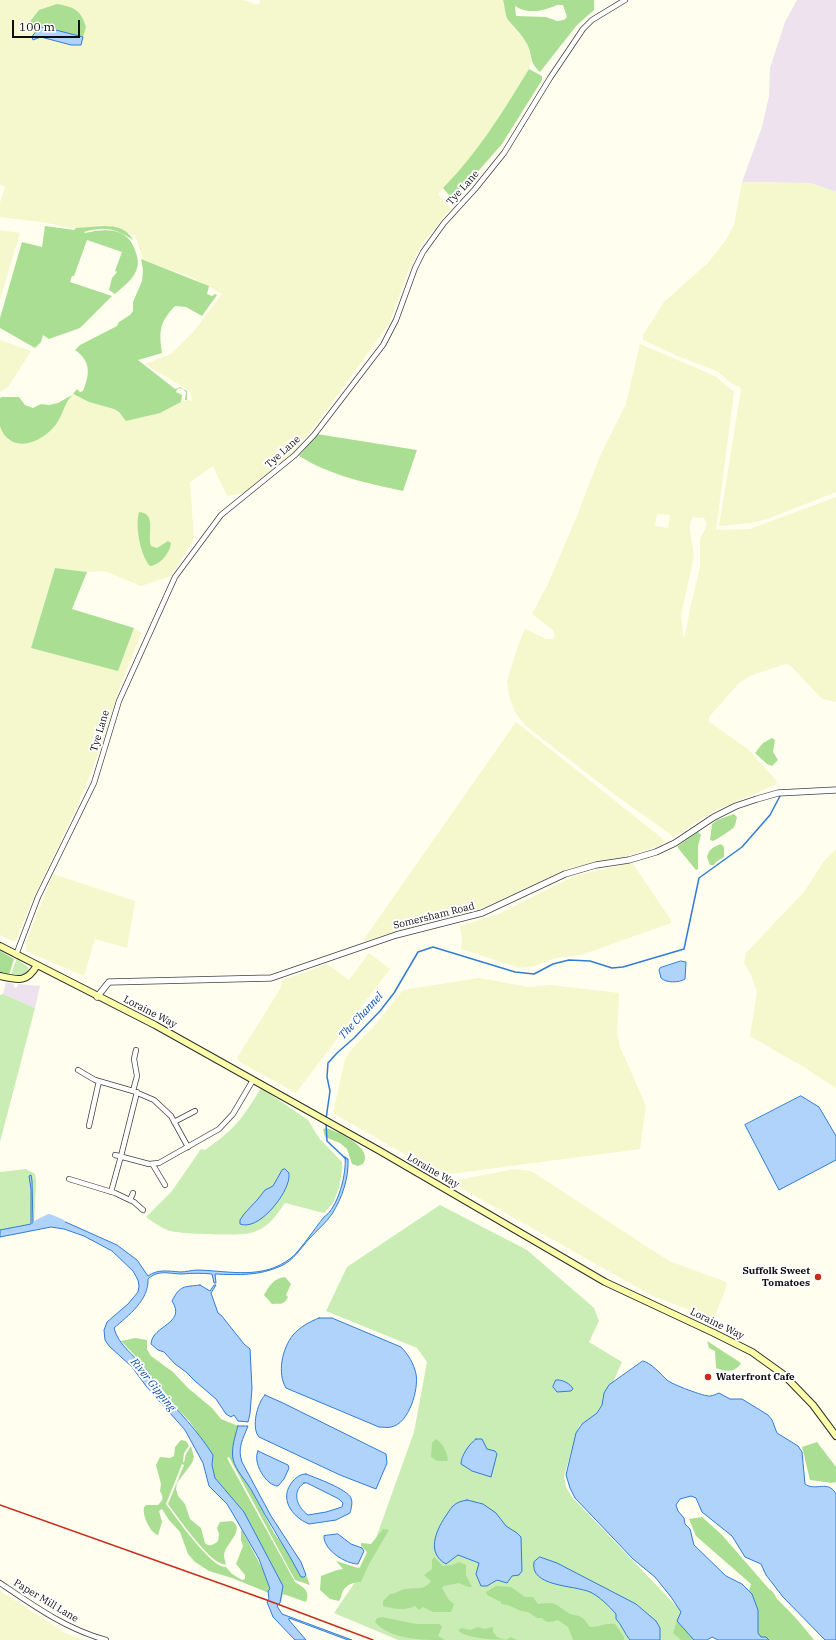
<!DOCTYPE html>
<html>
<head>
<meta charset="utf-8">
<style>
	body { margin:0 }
	#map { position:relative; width:836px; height:1640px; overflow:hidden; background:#fffeef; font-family:"IBM Plex Serif",serif }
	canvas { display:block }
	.scale { position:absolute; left:12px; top:20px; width:68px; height:18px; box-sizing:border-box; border:2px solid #0e0e0e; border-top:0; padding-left:5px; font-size:12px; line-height:14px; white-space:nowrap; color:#0e0e0e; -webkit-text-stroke:3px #fff; paint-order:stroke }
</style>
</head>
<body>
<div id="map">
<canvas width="836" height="1640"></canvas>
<div class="scale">100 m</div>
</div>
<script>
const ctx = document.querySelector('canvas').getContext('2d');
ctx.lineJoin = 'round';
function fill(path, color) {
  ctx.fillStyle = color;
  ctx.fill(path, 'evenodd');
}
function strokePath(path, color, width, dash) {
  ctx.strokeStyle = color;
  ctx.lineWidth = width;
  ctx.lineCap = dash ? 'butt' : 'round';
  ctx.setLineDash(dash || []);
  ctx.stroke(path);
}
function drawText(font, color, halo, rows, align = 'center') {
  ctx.font = font + ' "IBM Plex Serif",serif';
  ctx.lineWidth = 4;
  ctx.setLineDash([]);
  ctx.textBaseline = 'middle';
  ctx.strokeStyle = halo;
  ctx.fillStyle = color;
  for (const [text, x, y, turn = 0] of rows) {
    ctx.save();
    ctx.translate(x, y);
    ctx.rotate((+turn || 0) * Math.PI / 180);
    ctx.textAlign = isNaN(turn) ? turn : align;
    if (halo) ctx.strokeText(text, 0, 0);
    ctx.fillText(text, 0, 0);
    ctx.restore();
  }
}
const industrial = new Path2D(`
	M797,0H836V192L810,183L742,182L762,127L769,96L770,68L785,22Z
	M6,982L14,984V987L16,988L17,987L18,984L40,986L35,1008L3,994Z`);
const farmland = new Path2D(`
	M0,0H243L259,5L260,0H503L509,21L526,42L529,48L531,61L529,69L484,140L460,171L438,194L451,208L422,244L408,271L389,324L314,427L295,451L244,493L227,496L213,466L190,482L194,539L171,576L141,586L105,571L87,572L55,568L31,648L118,670L134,628L141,633L118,692L102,745L76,809L32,901L15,942L0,935V425L8,440L18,444L28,442L38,438L51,430L58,421L68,400L73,394L77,397L114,409L119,412L121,416L160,413L181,402L187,400L193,401L190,391L145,364L171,354L194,331L222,294L193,278L143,260L135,235L101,225L76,229L42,222L0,217V203L5,187L0,184Z
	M742,182L810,183L836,192V492L767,519L751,523L719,526L741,390L740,387L731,383L717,371L680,357L643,340V335L664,302L708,263L726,240L734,225Z
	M0,230L20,233L0,300Z
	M0,340L31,351L8,387L0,392Z
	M640,344L715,376L734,392L716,530L750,529L836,497V702L822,699L790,665L785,664L752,675L739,683L709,717V722L748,749L775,779L777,784L712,812L674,837L614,794L526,726L515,712L509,696L507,681L519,643L525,629L546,639H553L555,634L553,630L532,614L548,584L577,516L600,456L626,404ZM657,514L670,515L668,528L655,526ZM693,517L704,518L707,523L706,528L700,539V567L690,609L685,637L683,636L681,615L694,556L690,531V523Z
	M516,722L663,839L662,845L624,857L569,868L474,912L394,932L362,942Z
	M836,849V1088L802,1066L750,1036L757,992L751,975L744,963L746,953L804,892L824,861Z
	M630,863L633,864L671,920V923L581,955L556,958L534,966L520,968L461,949L462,937L460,926L499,914L574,876Z
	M53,874L135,901L127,948L95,939L84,976L26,951V942Z
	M369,953L390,969L296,1093L240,1062L237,1058L280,989L283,980L327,964L349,980Z
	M479,978L528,987L551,985L619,993L617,1032L620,1047L646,1106L640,1149L442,1175L333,1113L345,1059L352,1049L375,1025L403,990Z
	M514,1169L531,1171L669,1261L726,1282L727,1285L714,1319L653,1296L454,1184L453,1181Z
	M0,1591L65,1633L83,1640H0Z`);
const green = new Path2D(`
	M17,959L28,967L29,971L25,975L11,976L14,965Z
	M3,994L35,1008L0,1142V995Z
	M261,1088L308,1120L319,1138L342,1162V1170L339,1188L333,1203L324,1213L285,1203C276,1216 267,1229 251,1233C238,1236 182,1234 170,1231C161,1228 153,1222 146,1217L172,1191L201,1149L205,1150C234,1130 243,1118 261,1088Z
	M26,1169L35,1174L36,1180L34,1226L0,1234V1172Z
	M440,1205L527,1250L594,1308L599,1321L589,1342L622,1362L606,1398L593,1418L579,1425L564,1476L566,1487L572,1497L682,1612L677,1622L688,1640H398L334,1613L366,1566L414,1432L427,1362L417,1348L326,1311L347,1267Z`);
const forest = new Path2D(`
	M503,0H594V10L577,25L540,72C528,61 533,55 527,44C522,35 515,28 509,21C505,17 505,6 503,0ZM557,5H563L567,17L564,20L557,21L546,17L516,16L515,6C529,15 543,11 557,5Z
	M57,4C74,7 81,10 86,27L83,37L28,24L39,10Z
	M529,69L542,76V80L502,144L453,200L443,188C478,153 503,111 529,69Z
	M45,226L74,230L76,228C94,228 122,219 133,240C115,228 105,226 84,232L85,233C106,228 129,227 136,253C138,259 139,265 136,271C133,280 121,288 115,294L109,290L112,278L117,272L115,271L122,252L87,240L74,276H72L70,282L112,296L80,328L49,339L43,335L41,342L35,348L0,328V318L22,242L42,247Z
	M141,259L209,286L207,294L212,296L215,294L217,295L202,316L186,307L175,306C159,323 159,331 162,353L138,360L175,389L180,387L187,391V400H185L186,392L183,389L178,388L176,392L182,395L181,402L160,413L126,421L119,412L114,409L89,402L73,394L77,389L80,392L83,391C90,374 91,361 75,350L80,345L117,326L119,322L130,315L133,311V302L142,281L143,270Z
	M72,395C63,405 62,420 52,429C37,445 9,453 0,426C0,418 0,407 0,398L2,397H19L25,405L33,408L41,404L49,405L58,403Z
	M317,434L417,450L403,491C367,483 331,476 299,456Z
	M139,512C157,513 147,534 151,546L157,548L168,541L171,543C170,553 160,565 150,566C140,555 135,525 139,512Z
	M55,568L87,572L72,609L134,628L118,671L31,648Z
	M772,738L775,740L773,752L778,760L772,766L767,764L755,753L763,743Z
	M734,814L737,817C736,820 736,824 734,827C733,829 716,840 713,841L710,840L712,824L717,820Z
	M698,832L701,835L698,846V869L696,870L678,848V846Z
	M721,844L724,847V857L716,862L714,865H710L707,857C709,849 713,847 721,844Z
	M0,951L14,959L9,975H0Z
	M326,1128C339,1132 374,1148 363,1164L358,1166L352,1164L347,1149L340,1143L325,1137L323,1129Z
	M285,1277L291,1284L286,1295L288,1297C284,1306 279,1303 272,1304L264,1295C269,1286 274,1278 285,1277Z
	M135,1338L147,1340V1349L151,1356L173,1372L188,1388L212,1408L221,1419L238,1426L235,1436L234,1462L253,1493L274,1533L306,1576V1575L310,1585L295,1580L229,1457L227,1458L295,1582C303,1587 311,1591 306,1602L283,1594L281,1602L277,1600V1575L244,1512L215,1478L212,1465L213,1455L190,1422L159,1389L143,1364L121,1341Z
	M707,1341L741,1363C735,1373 726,1372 716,1368L715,1351L709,1348Z
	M436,1439C443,1444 446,1450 448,1459L447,1461H437L431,1457L432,1443Z
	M181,1440L186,1441L189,1446L184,1453L183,1462H184L186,1454L191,1446L194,1457L192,1463L177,1483L176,1489L178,1496L185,1504L190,1519L201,1528L205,1543C209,1547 214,1545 218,1541L219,1534L217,1528L220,1522L232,1521C245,1528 228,1543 225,1551C223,1556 225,1560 226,1564C213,1568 177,1516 168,1504L184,1465L182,1464L166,1504C175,1516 212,1569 226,1567L232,1574L242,1580L245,1579V1575L236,1564L243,1546L241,1540V1531L242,1530L263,1570L269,1587V1593L232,1578L209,1571L195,1562L188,1554L180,1532L169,1520L162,1509L159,1511L162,1522L158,1535C150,1533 142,1515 144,1507L146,1505H158C163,1500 164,1498 160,1491L161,1484L156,1465L160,1457L170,1458L174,1456L175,1447Z
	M817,1442L836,1467V1482L832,1483L810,1480L802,1447Z
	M702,1517L722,1535L769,1589C774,1591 775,1597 779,1601C792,1613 803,1626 814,1640H769L768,1638C764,1638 761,1638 759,1635C755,1630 759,1623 758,1617C756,1608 754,1597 749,1590L751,1584L696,1536L689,1519Z
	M383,1529L389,1530L369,1564L361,1582C354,1582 347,1584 343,1591C341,1594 342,1597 339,1601L330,1599L320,1590L321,1576L337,1570L343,1569L336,1561L358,1568L360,1567L367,1552L361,1546V1543L371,1544Z
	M434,1557L443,1566L452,1565L459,1562L466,1565V1575L472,1587H468L459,1583L444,1586L442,1588L449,1600L454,1604L451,1612H433L423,1607L419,1610L415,1606C404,1611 395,1609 383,1606V1601L390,1594C395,1594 398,1591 402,1590C413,1586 424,1592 431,1581L424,1575L432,1569V1560Z
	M496,1586L511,1587L525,1597H533L538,1604C558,1601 555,1605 570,1614C573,1615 576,1615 579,1616C584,1618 587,1623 590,1627C601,1627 603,1623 615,1624L624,1637V1640H573L568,1627L558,1620C551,1622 547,1624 542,1618H537L528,1612L521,1611L508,1605L501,1604V1602L487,1595L486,1592Z
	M382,1617L416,1624H440L442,1627L438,1636L445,1640C422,1640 391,1640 375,1622L377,1618Z
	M677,1621L694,1640H681L673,1633Z
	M478,1627L484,1629L493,1627V1632L497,1637L506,1640L511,1637L517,1640C504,1640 466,1640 458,1630L462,1628L470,1630Z`);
const water = new Path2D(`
	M40,27H44L83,37L81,45H71L41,37L33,40L32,37Z
	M681,961L686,962L685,979C679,983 666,983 661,978L659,970L660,968Z
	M801,1096L819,1107L836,1136V1160L779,1190L745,1125Z
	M345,1157L348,1159C349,1178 342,1198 332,1214C326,1223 316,1231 309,1239C300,1249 294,1260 281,1266C259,1276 238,1275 215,1274L216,1283H214L212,1274C202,1273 192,1273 182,1274C169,1274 159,1269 148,1279C149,1300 129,1315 114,1328C118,1345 135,1356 146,1369C151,1376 155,1383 160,1390C178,1411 198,1431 213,1455L212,1465L215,1478L244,1512L283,1586L280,1603L277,1606L282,1614L352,1640H348L289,1618V1620L306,1640H295L273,1617L267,1602L269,1599L268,1591L270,1589L259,1559L233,1514L227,1504L209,1486L203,1463L185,1430L146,1386L132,1367L109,1346L105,1340L104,1330L107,1322L128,1304L138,1292L139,1286L138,1280L133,1271L112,1251L84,1236L64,1229L51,1227L0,1237V1230L31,1224V1189L29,1176L31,1175L32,1181L33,1224L46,1220H61L117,1245L137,1260L148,1276C157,1269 169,1271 180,1272C186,1272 192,1270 198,1270C230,1271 263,1280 291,1258C300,1251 315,1228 324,1217C338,1208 347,1173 345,1157Z
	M285,1169L289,1173C289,1176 289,1180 288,1182C284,1198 258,1231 240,1224V1220L244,1214L258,1199L265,1190L273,1186L282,1170Z
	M200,1285L210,1291L214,1285H216L211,1293L218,1313L221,1315L244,1344L250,1349L252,1388L250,1414L248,1422L238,1421L234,1415L231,1417L226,1414L216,1399L196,1382L186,1372L175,1364L164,1352L158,1350L151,1344C152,1325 187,1324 172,1301C180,1285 184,1287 200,1285Z
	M319,1318H332L401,1347C408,1354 414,1364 416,1374C419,1389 409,1424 391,1427C387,1428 383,1427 379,1427L286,1388C277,1373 282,1349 293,1335C300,1327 309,1322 319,1318Z
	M643,1361C650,1362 662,1375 667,1380C671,1384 705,1397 710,1396C713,1396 716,1394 719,1393L730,1399H742L768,1415L772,1420L777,1433L798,1446L802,1452L805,1484C816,1492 828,1479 836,1494V1640H825L783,1597L766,1575L761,1564L745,1557L732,1536L702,1512L696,1498L691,1496L680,1499L676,1505L678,1511L684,1518L685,1524L690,1529L694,1545L726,1576L742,1584L752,1594L758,1610V1633L761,1637H766L769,1640H718L712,1637L707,1640H694L677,1621L681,1612L671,1597L655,1577L633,1559L575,1498L570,1488L566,1475L576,1433L582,1424L597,1413L602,1405L604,1393L609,1385Z
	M556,1380C562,1379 571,1384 573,1389L571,1391L557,1392L553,1387Z
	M265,1395L283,1403L386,1454L387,1463L376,1489L340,1475L259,1437C251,1428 257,1403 265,1395Z
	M238,1426H248C243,1439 237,1448 242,1462L271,1516L301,1562L306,1575L304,1577H301C286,1548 268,1522 253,1493C248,1483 235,1470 233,1459C231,1449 235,1436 238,1426Z
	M476,1439H482L487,1449L495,1451L497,1454L491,1477L472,1471L461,1464C461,1456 469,1444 476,1439Z
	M258,1451L288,1465L289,1468L284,1479L278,1486C266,1486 252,1462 258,1451Z
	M306,1474C316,1478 347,1489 351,1498C353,1503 351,1509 350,1513L336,1520L309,1524C292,1517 278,1498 293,1481C297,1477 300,1474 306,1474ZM304,1483H307L339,1499L343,1503L342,1507L326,1512L308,1515C297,1507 291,1492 304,1483Z
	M467,1500L483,1504L496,1513L506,1526L517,1533L521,1537L522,1571L519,1575L512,1576L507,1583L497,1580L487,1586H481L476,1574L479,1563L458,1555L446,1564C426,1553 436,1531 445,1517C448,1513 450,1509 453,1506C457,1502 462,1501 467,1500Z
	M338,1534L351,1544L362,1548L364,1551L358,1564C346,1564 323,1550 324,1536Z
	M540,1557L557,1563L636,1604L656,1621L660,1628V1640H630C624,1633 622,1625 616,1619V1614C609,1606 599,1596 590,1592C574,1585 529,1587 534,1562Z`);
const stream = new Path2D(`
	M326,1119L330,1091L327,1077L328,1063L337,1053L354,1038L380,1011L394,993L418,952L433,947L515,972L534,974L553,964L569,960L590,961L612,968L623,967L684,949L699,878L742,847L770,815L780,796
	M326,1123L327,1141L346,1159`);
const river = new Path2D(`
	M37,1224L49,1218L61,1223`);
const minor = new Path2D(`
	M16,955L38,897L94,783L119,701L175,577L221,515L295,455L314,435L383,345L396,320L415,268L423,252L444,223L475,189L504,153L550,78L583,29L592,20L625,0
	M78,1070L95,1080L133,1091L154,1100L171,1116L188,1147
	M133,1091L137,1076L134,1059L136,1050
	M174,1122L195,1111
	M89,1126L99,1081
	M115,1155L149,1164L159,1163L219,1129L233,1114L253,1080
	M121,1156L137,1092
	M153,1165L165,1185
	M69,1179L115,1193L134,1202L143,1210
	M111,1192L121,1156
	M130,1200L133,1193
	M0,1583C34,1606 66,1629 106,1640`);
const tertiary = new Path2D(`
	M97,997L109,982L271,978L396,935L482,913L565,874L596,865L629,860L656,852L675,843L714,817L736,806L757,799L778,793L836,790`);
const secondary = new Path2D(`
	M0,946L155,1025L380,1151L605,1282L714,1333L752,1352L784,1375L813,1405L836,1436
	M0,976C18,980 27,983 37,965`);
const rail = new Path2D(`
	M0,1505L264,1599L373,1640`);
const markers = [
	[818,1277,4,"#c92c1b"],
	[708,1377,4,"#c92c1b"]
];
const streetNames = [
	["Tye Lane",463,188,-48],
	["Tye Lane",283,452,-42],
	["Tye Lane",100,731,-73],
	["Somersham Road",434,916,-14],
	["Loraine Way",150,1012,27],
	["Loraine Way",433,1171,30],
	["Loraine Way",717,1324,26],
	["Paper Mill Lane",46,1601,31]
];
const poiNames = [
	["Suffolk Sweet",810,1271],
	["Tomatoes",810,1283],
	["Waterfront Cafe",716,1377,"left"]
];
const waterNames = [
	["The Channel",361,1016,-47],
	["River Gipping",153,1385,51]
];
fill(industrial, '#ede2ed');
fill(farmland, '#f5f7cd');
fill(green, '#caedb5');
fill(forest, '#aadf93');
fill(water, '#afd3fb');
strokePath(water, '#317cd7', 1);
strokePath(stream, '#317cd7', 1.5);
strokePath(river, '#afd3fb', 8);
strokePath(minor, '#414141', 6);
strokePath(tertiary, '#414141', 7);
strokePath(secondary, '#303030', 8);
strokePath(minor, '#fff', 4.5);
strokePath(tertiary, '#fff', 5.5);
strokePath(secondary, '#fcffaa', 6);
strokePath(rail, '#c92c1b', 1.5);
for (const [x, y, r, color] of markers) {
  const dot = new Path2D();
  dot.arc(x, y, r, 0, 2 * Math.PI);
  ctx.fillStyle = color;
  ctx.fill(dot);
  strokePath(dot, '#fff', 1.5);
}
drawText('10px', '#0e0e0e', '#fff', streetNames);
drawText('bold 10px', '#0e0e0e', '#fff', poiNames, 'right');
drawText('italic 11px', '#0d4eaa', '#fff', waterNames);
</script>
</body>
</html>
